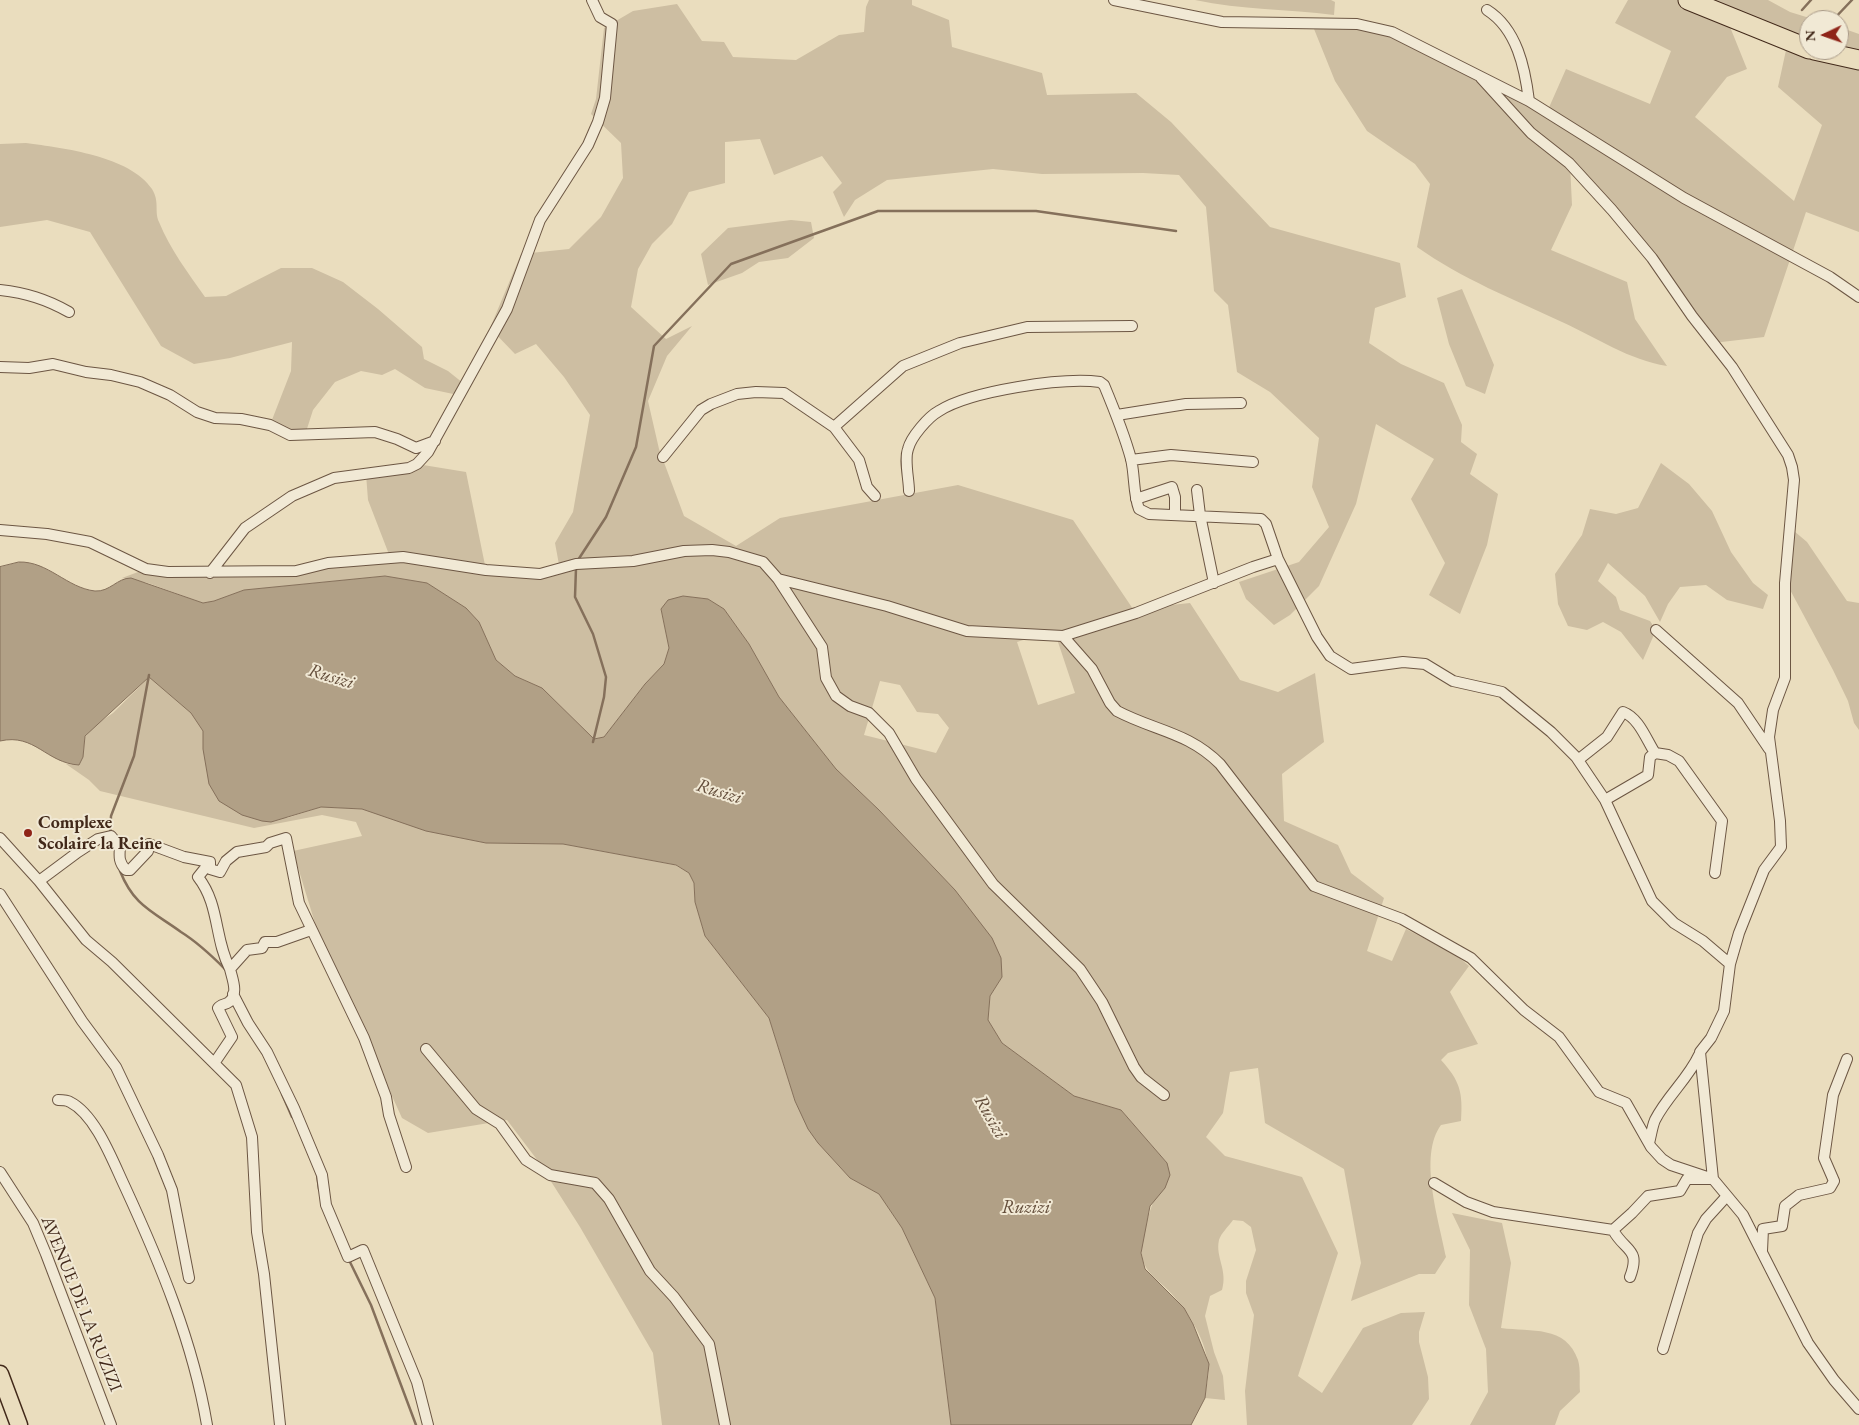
<!DOCTYPE html>
<html>
<head>
<meta charset="utf-8">
<style>
	body { margin:0 }
	#map { position:relative; width:1859px; height:1425px; overflow:hidden; background:#eaddbe; font-family:"EB Garamond",serif }
	canvas { display:block }
	.north { position:absolute; left:1799px; top:10px; width:50px; height:50px; box-sizing:border-box; background:#f1e9d5; border:1px solid #ab9c8a; border-radius:50%; rotate:267deg; font-size:14px; font-weight:700; line-height:20px; text-align:center; color:#42291a }
	.north::after { content:''; display:block; margin:auto; width:18px; height:22px; background:#8f2418; clip-path:polygon(50% 0,100% 100%,50% 72%,0 100%) }
</style>
</head>
<body>
<div id="map">
<canvas width="1859" height="1425"></canvas>
<div class="north">N</div>
</div>
<script>
const ctx = document.querySelector('canvas').getContext('2d');
ctx.lineJoin = 'round';
function fill(path, color) {
  ctx.fillStyle = color;
  ctx.fill(path, 'evenodd');
}
function strokePath(path, color, width, dash) {
  ctx.strokeStyle = color;
  ctx.lineWidth = width;
  ctx.lineCap = dash ? 'butt' : 'round';
  ctx.setLineDash(dash || []);
  ctx.stroke(path);
}
function drawText(font, color, halo, rows, align = 'center') {
  ctx.font = font + ' "EB Garamond",serif';
  ctx.lineWidth = 4;
  ctx.setLineDash([]);
  ctx.textBaseline = 'middle';
  ctx.strokeStyle = halo;
  ctx.fillStyle = color;
  for (const [text, x, y, turn = 0] of rows) {
    ctx.save();
    ctx.translate(x, y);
    ctx.rotate((+turn || 0) * Math.PI / 180);
    ctx.textAlign = isNaN(turn) ? turn : align;
    if (halo) ctx.strokeText(text, 0, 0);
    ctx.fillText(text, 0, 0);
    ctx.restore();
  }
}
const green = new Path2D(`
	M869,0H912V5L949,20L952,47L1042,73L1047,95L1136,93L1171,122L1270,227L1400,263L1406,297L1375,308L1369,343L1401,364L1444,383L1462,425L1461,442L1477,454L1470,474L1498,494L1487,545L1460,614L1429,595L1445,563L1411,499L1434,459L1376,424L1356,504L1319,586L1290,615L1274,625L1246,599L1239,582L1299,562L1329,527L1312,487L1319,438L1270,392L1237,372L1228,305L1214,291L1206,207L1179,175L1143,173L1042,174L993,169L887,180L855,200L844,217L833,192L842,183L822,156L774,175L760,139L725,142V183L689,192L672,224L652,244L638,269L631,307L666,339L692,326L667,356L648,401L659,449L684,516L736,546L780,518L958,485L1073,520L1133,609L1190,603L1240,680L1278,692L1315,673L1324,742L1282,774L1284,821L1338,845L1351,873L1384,898L1367,951L1392,961L1406,929L1455,954L1469,966L1450,992L1478,1044L1448,1053L1441,1060C1460,1081 1463,1092 1461,1121L1441,1125C1418,1156 1439,1220 1446,1257L1435,1274H1419L1351,1301L1361,1263L1344,1169L1265,1123L1258,1068L1230,1072L1223,1113L1206,1137L1225,1156L1302,1177L1338,1253L1298,1376L1322,1393L1363,1328L1401,1313L1425,1312L1419,1332V1342L1428,1377L1429,1399L1412,1425H1247L1245,1391L1254,1315L1246,1293V1281L1256,1250L1251,1227L1243,1221L1233,1220C1229,1226 1221,1233 1219,1240C1215,1257 1228,1270 1222,1290L1210,1296L1205,1316L1214,1352L1223,1376L1225,1400L1205,1398C1206,1387 1210,1374 1208,1363C1204,1336 1187,1310 1168,1290C1157,1279 1144,1272 1142,1255C1139,1232 1160,1186 1167,1163L1121,1110L1074,1096L1002,1043L988,1020L990,996L1002,977L955,890L879,810L836,769L779,697L749,644L724,609L708,599L683,596L661,609L669,648L664,664L645,684L604,737L594,739L542,688L515,676L496,660L479,622L466,608L427,583L385,576L244,590L214,601L203,603L148,583L122,578L146,569L295,571L390,557L368,500L366,474L417,464L466,472L486,570H560L555,543L573,512L590,415L564,377L536,344L515,354L490,328L521,254L569,249L601,217L623,178L621,143L591,114L596,99L604,28L633,11L677,4L702,41L724,42L733,57L796,60L839,35L864,32L866,7ZM1054,630L1075,693L1038,705L1017,642ZM880,681L900,685L917,712L938,714L949,728L936,753L864,735Z
	M1195,0H1331L1335,2L1334,15C1288,9 1241,10 1195,0Z
	M1628,0H1768L1790,12L1816,20H1809V50H1839V27L1859,34V232L1806,212L1764,337L1713,343L1652,258L1570,164L1572,205L1551,250L1627,282L1635,319L1667,366C1629,360 1597,338 1562,322C1513,299 1462,279 1417,247L1430,184L1415,164L1367,131L1335,81L1312,24L1373,27L1547,112L1566,69L1650,104L1671,51L1615,23ZM1726,17L1788,41L1778,87L1822,125L1794,201L1695,117L1727,77L1747,69Z
	M26,143C63,148 130,156 152,189C160,202 154,211 159,222C170,249 188,273 205,297L226,296L281,268H312L343,282L378,309L422,347L424,359L448,371L463,383L458,395L425,388L395,369L382,375L361,371L335,382L313,410L305,435L270,425L291,371L292,342L230,358L194,364L161,346L90,232L47,220L0,227V144Z
	M791,220L811,222L814,238L788,258L759,262L742,273L708,285L701,254L728,228Z
	M1462,289L1494,365L1485,394L1466,386L1449,344L1437,298Z
	M1661,463L1689,484L1712,511L1731,552L1753,583L1768,595L1763,609L1727,600L1706,585L1680,587L1668,604L1660,622L1645,596L1608,563L1598,581L1616,597L1620,610L1650,621L1656,630L1643,660L1621,632L1603,622L1587,630L1568,626L1558,604L1555,574L1582,535L1590,509L1616,514L1638,508Z
	M1794,531L1807,542L1847,601L1859,603V730L1854,723L1848,701L1833,670L1788,586Z
	M149,677L191,713L203,731V749L287,818L321,807L362,809L486,843L563,844L675,865L689,873L694,883L695,902L705,936L769,1018L795,1101L818,1143L850,1178L879,1194L902,1228L935,1298L951,1425H662L653,1353L580,1227L538,1161L507,1120L428,1133L402,1118L318,933L293,851L362,836L356,822L322,815L254,828L100,791L89,780L66,764L79,765L83,757L85,737L95,725L113,713Z
	M1452,1213L1502,1223L1511,1263L1501,1328C1531,1332 1566,1325 1578,1360C1581,1370 1579,1383 1580,1392L1560,1411L1555,1425H1470L1488,1392L1486,1349L1469,1305L1470,1250Z`);
const water = new Path2D(`
	M19,562C48,561 67,588 95,591C110,592 117,578 131,578L203,603L214,601L244,590L385,576L427,583L466,608L479,622L496,660L515,676L542,688L594,739L604,737L645,684L664,664L669,648L661,609L668,600L683,596L708,599L724,609L749,644L779,697L836,769L879,810L955,890L992,938L1001,958L1002,977L990,996L988,1020L1002,1043L1074,1096L1121,1110L1167,1163L1170,1175L1165,1188L1150,1206L1141,1253L1145,1269L1184,1308L1193,1324L1209,1364L1205,1398L1191,1425H951L935,1298L902,1228L879,1194L850,1178L818,1143L808,1129L795,1101L769,1018L705,936L695,902L694,883L689,873L676,865L563,844L486,843L426,831L362,809L321,807L271,822L262,821L242,815L219,801L209,784L203,749V731L191,713L149,677L85,736L83,757L79,765C46,763 35,733 0,741V567Z`);
const stream = new Path2D(`
	M1802,10L1811,0
	M1833,20L1852,0
	M578,560L606,517L636,447L654,346L731,264L878,211H1036L1176,231
	M576,568L575,597L593,634L606,677L604,697L593,742
	M110,834L111,816L134,756L149,675
	M120,871C134,906 152,911 181,932C197,942 212,956 225,969
	M282,1094L292,1117
	M317,1174L319,1189
	M349,1260L371,1305L416,1425`);
const street = new Path2D(`
	M1114,0L1222,22L1357,24L1392,32L1529,101L1684,198L1830,277L1859,297
	M1487,10C1517,29 1525,68 1529,101
	M1481,78L1531,133L1569,163L1612,210L1652,258L1692,316L1732,367L1788,455L1792,467L1794,480L1785,583V678L1773,710L1769,737L1780,821L1781,847L1764,870L1739,933L1730,964L1724,1011L1711,1038L1700,1052L1713,1179H1687L1680,1191L1648,1196L1632,1213L1613,1230C1625,1252 1641,1248 1630,1277
	M0,290C26,293 46,299 69,312
	M0,367L29,368L53,364L86,372L111,375L140,382L170,395L197,412L215,418L241,419L270,425L290,435L375,432L397,439L416,448L435,441
	M1117,415L1186,404L1241,403
	M834,427L903,366L960,343L1027,327L1132,326
	M663,457L701,410L711,404L737,394L756,392L784,393L834,427L859,460L867,487L875,496
	M1131,460L1171,455L1253,462
	M1197,490L1200,515L1214,583
	M909,491C909,479 904,460 908,449C911,437 928,417 939,411C970,391 1063,377 1100,382L1104,385C1114,409 1124,433 1131,459C1135,476 1133,493 1139,509L1149,514L1261,519L1266,524L1278,559
	M1136,499L1172,487L1175,497V515
	M0,530L47,534L90,542L146,569L168,572L296,571L328,563L403,557L486,570L540,574L576,564L633,561L684,551L712,550L729,552L763,562L778,579L887,606L967,631L1063,636L1092,669L1110,703L1117,711C1155,731 1188,732 1220,764L1314,886L1402,919L1471,958L1524,1010L1559,1037L1599,1092L1626,1103L1651,1147L1662,1159L1671,1165L1713,1179L1743,1215L1808,1343L1834,1380L1859,1409
	M210,573L245,528L292,496L334,478L409,468L417,464L428,452L507,309L540,220L588,145L598,122L605,98L612,24L600,17L592,0
	M778,579L822,647L826,678L836,696L850,706L869,713L889,733L916,779L993,884L1080,969L1102,1002L1134,1067L1141,1077L1164,1095
	M1656,630L1738,703L1769,749
	M1063,636L1136,613L1253,567L1278,559L1317,637L1330,656L1351,669L1403,662L1425,664L1453,681L1502,692L1551,732L1576,757L1605,800L1652,901L1674,923L1703,941L1730,964
	M1578,760L1607,737L1623,712C1639,718 1646,739 1655,753
	M1605,800L1648,775L1650,757L1655,753L1668,755L1679,761L1722,821L1715,873
	M0,838L39,881L86,940L112,962L236,1085L252,1137L257,1232L264,1274L280,1425
	M210,862L198,877C220,905 214,938 230,969
	M39,881L78,852L98,839L111,836L120,847C119,857 119,863 126,870H130L148,851L149,844L184,857L210,862V869L220,872L226,861L237,852L266,847L270,843L286,838L299,903L364,1038L386,1097L389,1115L406,1167
	M0,894L82,1021L116,1067L158,1155L172,1190L189,1278
	M233,994L248,1023L267,1052L294,1108L322,1175L326,1205L348,1257L363,1250L417,1382L428,1425
	M426,1049L476,1109L500,1124L526,1160L550,1175L595,1183L609,1199L650,1271L674,1297L709,1344L725,1425
	M215,1062L232,1037L218,1008C221,1004 225,1005 229,1002C239,994 232,978 230,969L247,950L262,948L265,942H277L311,930
	M58,1100C62,1100 67,1100 70,1102C96,1115 113,1162 125,1187C160,1263 193,1342 207,1425
	M1649,1143C1651,1136 1652,1127 1655,1120C1667,1096 1688,1079 1699,1055
	M0,1172L33,1223L46,1254L111,1425
	M1434,1183L1466,1202L1493,1212L1613,1230
	M1762,1251L1763,1229L1782,1226L1785,1206L1799,1195L1830,1188L1834,1181L1824,1158L1833,1095L1847,1059
	M1663,1349L1698,1233L1706,1219L1726,1197`);
const primary = new Path2D(`
	M0,1374L19,1425`);
const highway = new Path2D(`
	M1688,0L1809,49
	M1814,50L1859,60`);
const markers = [
	[28,833,5,"#8f2418"]
];
const poiNames = [
	["Complexe",38,823],
	["Scolaire la Reine",38,844]
];
const streetNames = [
	["AVENUE DE LA RUZIZI",81,1304,68]
];
const waterNames = [
	["Rusizi",331,677,17],
	["Rusizi",719,792,17],
	["Rusizi",990,1117,60],
	["Ruzizi",1026,1208]
];
fill(green, '#cdbea2');
fill(water, '#b1a086');
strokePath(water, '#85705b', 1);
strokePath(stream, '#85705b', 2.5);
strokePath(street, '#6c5643', 12);
strokePath(primary, '#42291a', 19);
strokePath(highway, '#42291a', 21);
strokePath(street, '#f1e9d5', 10);
strokePath(primary, '#eaddbe', 16);
strokePath(highway, '#eaddbe', 19);
for (const [x, y, r, color] of markers) {
  const dot = new Path2D();
  dot.arc(x, y, r, 0, 2 * Math.PI);
  ctx.fillStyle = color;
  ctx.fill(dot);
  strokePath(dot, '#f1e9d5', 2);
}
drawText('bold 18px', '#42291a', '#f1e9d5', poiNames, 'left');
drawText('18px', '#42291a', '#f1e9d5', streetNames);
drawText('italic 19px', '#634d3a', '#f1e9d5', waterNames);
</script>
</body>
</html>
